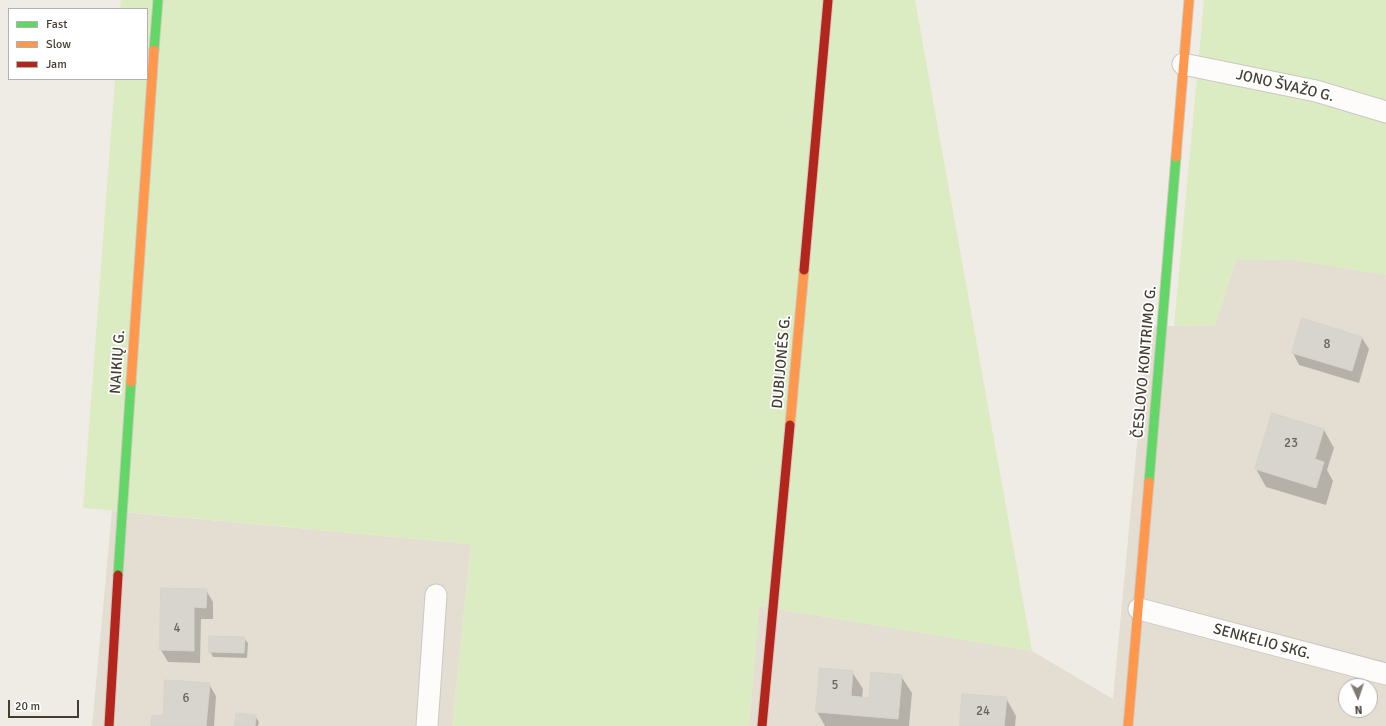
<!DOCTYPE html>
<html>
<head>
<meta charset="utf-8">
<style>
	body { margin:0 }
	#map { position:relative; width:1386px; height:726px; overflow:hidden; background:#efece5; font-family:Signika,sans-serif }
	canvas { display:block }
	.legend { position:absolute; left:8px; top:8px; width:140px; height:72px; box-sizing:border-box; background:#fff; border:1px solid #b4b2ad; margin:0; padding:5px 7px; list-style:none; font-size:12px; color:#443e32 }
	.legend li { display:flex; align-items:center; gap:8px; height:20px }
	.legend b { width:20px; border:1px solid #b4b2ad }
	.north { position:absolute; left:1338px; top:678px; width:40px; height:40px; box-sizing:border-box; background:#fff; border:1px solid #b4b2ad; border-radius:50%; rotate:177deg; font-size:11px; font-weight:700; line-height:16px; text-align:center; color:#443e32 }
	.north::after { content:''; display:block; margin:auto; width:14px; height:18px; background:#807b71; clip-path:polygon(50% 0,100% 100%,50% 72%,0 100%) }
	.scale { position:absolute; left:8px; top:700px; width:71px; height:18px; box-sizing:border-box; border:2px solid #443e32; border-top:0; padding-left:5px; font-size:12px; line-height:14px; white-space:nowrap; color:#443e32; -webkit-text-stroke:3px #fff; paint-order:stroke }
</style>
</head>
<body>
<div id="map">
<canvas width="1386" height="726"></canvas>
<ul class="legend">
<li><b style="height:5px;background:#63d668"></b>Fast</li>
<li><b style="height:5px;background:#ff974d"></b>Slow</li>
<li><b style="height:5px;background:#b3261e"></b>Jam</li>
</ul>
<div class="north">N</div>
<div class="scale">20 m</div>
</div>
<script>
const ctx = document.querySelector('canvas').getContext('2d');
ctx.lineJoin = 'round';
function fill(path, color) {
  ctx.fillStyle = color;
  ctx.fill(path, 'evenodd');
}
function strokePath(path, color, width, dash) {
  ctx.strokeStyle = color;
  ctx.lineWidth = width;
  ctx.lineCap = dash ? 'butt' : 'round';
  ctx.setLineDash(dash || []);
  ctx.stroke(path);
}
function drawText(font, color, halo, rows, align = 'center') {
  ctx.font = font + ' Signika,sans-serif';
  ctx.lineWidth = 3.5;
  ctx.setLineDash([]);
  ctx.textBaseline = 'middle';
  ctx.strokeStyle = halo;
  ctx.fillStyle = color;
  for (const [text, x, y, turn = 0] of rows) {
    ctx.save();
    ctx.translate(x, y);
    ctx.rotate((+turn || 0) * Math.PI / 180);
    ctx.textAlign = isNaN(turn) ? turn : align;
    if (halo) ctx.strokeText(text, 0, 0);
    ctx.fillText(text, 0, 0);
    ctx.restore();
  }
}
const residential = new Path2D(`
	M1236,259L1294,260L1386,275V726H749L759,606L1032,651L1113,699L1148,326H1174L1215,325ZM1346,686H1370V710H1346Z
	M112,511L471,544L452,726H92Z`);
const green = new Path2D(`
	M121,0H915L1032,651L759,606L749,726H452L471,544L83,508L115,79H147V9H120Z
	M1204,0H1386V275L1294,260L1236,259L1215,325L1174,326Z`);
const shadow = new Path2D(`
	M1362,338L1369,349L1359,383L1299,365L1293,353Z
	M1273,414L1324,430L1334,448L1327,470L1333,481L1326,505L1266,487L1256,469Z
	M206,590L213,602V619H201L200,663L168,662L161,650Z
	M244,638L248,643L247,658L213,657L210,651Z
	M852,672L863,689L862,698L870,699L901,676L912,693L909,726H825L817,712Z
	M209,684L216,696L214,726H152Z
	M1006,698L1016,716L1015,726H961Z
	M255,716L259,722L258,726H236Z`);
const building = new Path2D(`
	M1302,318L1362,337L1352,371L1292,353Z
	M1272,413L1324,429L1315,459L1324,462L1316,488L1255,469Z
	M161,588L207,589L206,608L194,607V651L160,650Z
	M209,636L245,637L244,653L209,652Z
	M820,668L853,671L851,696L869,698L871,672L902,675L898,719L816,712Z
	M165,680L210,683L206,726H151L152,715L163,716Z
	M962,694L1007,697L1004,726H960Z
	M236,713L256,715L255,726H235Z`);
const street = new Path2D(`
	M1183,64L1316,91L1386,112
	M1139,609L1386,674
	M427,726L436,595`);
const fast = new Path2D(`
	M154,50L158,0
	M1149,482L1176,157
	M118,575L131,382`);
const slow = new Path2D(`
	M1176,157L1189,0
	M131,382L154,50
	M790,425L804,270
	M1128,726L1149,482`);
const jam = new Path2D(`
	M804,270L828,0
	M109,726L118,575
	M762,726L790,425`);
const numberNames = [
	["8",1327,345],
	["23",1291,444],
	["4",177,629],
	["5",835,686],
	["6",186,699],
	["24",983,712]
];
const streetNames = [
	["JONO ŠVAŽO G.",1285,86,13],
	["NAIKIŲ G.",118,362,-86],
	["DUBIJONĖS G.",782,362,-85],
	["ČESLOVO KONTRIMO G.",1145,362,-85],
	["SENKELIO SKG.",1262,642,15]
];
fill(residential, '#e4ded2');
fill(green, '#dbecc2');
fill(shadow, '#0003');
fill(building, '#d8d5ce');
strokePath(building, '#d7d3cb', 1);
strokePath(street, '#cbc8c1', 23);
strokePath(fast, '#cfc9bb', 11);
strokePath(slow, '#cfc9bb', 11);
strokePath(jam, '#cfc9bb', 11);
strokePath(street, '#fdfcfb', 21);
strokePath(fast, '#63d668', 9);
strokePath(slow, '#ff974d', 9);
strokePath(jam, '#b3261e', 9);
drawText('13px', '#6a645a', null, numberNames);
drawText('15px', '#443e32', '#fff', streetNames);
</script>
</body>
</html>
